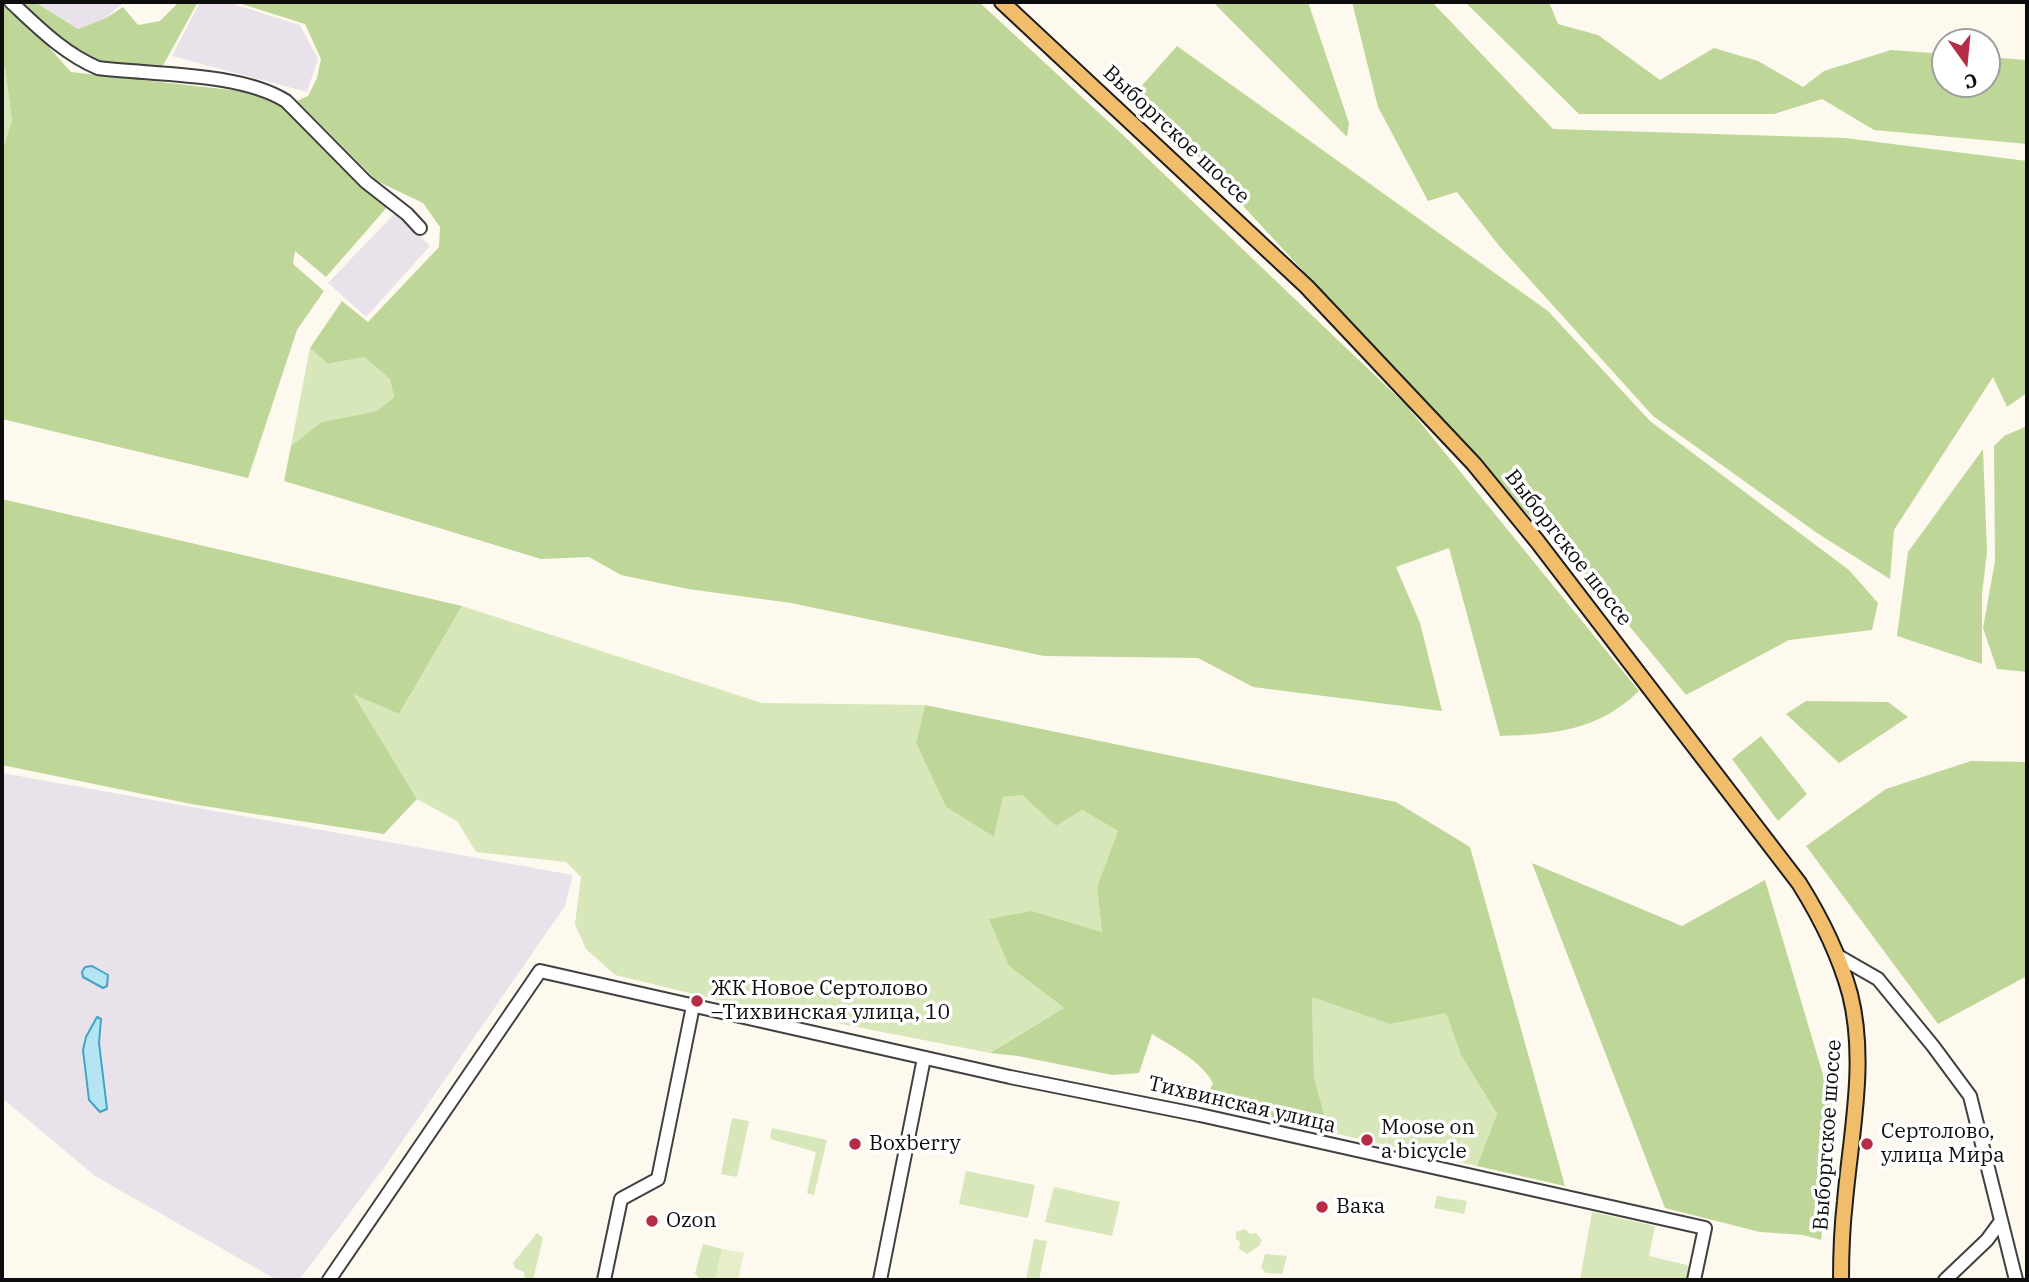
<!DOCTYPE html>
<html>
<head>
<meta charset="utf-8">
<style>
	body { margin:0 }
	#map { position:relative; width:2029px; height:1282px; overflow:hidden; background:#fef9ee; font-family:"IBM Plex Serif",serif }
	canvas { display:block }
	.frame { position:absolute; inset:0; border:4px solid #0d0d0d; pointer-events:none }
	.north { position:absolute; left:1931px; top:28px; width:70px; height:70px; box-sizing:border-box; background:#fff; border:2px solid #9e9e9e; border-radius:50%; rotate:165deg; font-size:19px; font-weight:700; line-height:28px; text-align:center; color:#0d0d0d }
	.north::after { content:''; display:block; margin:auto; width:24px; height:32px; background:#b62c46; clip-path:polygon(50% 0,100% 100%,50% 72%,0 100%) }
</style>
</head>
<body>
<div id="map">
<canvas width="2029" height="1282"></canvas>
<div class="frame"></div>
<div class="north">С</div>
</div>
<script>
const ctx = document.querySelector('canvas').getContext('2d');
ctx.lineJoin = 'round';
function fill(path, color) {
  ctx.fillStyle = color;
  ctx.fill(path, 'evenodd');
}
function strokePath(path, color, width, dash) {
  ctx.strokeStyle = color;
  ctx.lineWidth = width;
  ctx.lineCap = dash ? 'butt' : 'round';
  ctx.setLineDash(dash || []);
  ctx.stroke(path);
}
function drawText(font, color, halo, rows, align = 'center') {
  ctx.font = font + ' "IBM Plex Serif",serif';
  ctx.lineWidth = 7;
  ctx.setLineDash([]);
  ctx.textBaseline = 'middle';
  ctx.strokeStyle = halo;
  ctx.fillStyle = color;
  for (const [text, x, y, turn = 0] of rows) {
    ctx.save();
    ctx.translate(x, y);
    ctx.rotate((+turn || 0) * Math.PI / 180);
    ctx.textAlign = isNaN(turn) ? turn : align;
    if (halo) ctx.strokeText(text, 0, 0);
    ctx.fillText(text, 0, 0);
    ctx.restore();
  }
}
const industrial = new Path2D(`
	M35,2H124L106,18L78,29Z
	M200,2H227L300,25L318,59L307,92L172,56Z
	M396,212L430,246L366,317L328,283Z
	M2,773L573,875L565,906L383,1169L299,1280H277L95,1176L2,1098Z`);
const green = new Path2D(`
	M2,67L5,68L12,120L2,151Z
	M310,348L328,364L364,357L390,379L394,397L377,411L323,422L291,446Z
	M462,606L762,703L925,705L916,743L946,807L994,837L1003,797L1022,795L1056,826L1082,810L1118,831L1097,887L1102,932L1032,911L1009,966L1064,1008L990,1053L719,1000L615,975L586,949L575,924L581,877L566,862L476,852L457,821L417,799L352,693L399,714Z
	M1312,996L1390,1024L1446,1012L1461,1055L1497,1114L1477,1166L1329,1132L1314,1077Z
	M732,1118L749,1121L737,1177L721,1174Z
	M772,1128L827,1140L814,1195L807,1193L816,1152L770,1139Z
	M966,1171L1035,1185L1028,1218L959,1204Z
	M1054,1187L1120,1202L1112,1236L1045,1222Z
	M1437,1196L1467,1201L1464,1214L1434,1208Z
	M1592,1212L1655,1226L1649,1256L1691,1266L1688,1280H1580Z
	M1245,1229L1250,1234L1256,1233L1262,1240L1259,1246L1247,1254L1239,1249L1240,1242L1236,1239V1232Z
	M537,1233L543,1238L533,1280H525L524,1272L515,1268L513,1263Z
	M1034,1239L1047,1241L1039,1280H1026Z
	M703,1244L722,1249L715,1280H700L695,1273Z
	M1265,1254L1287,1256L1282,1274L1266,1273L1261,1268Z`);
const forest = new Path2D(`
	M2,2L23,18L71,72L240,91L284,104L389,205L326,277L295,251L293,264L324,291L297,330L248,478L2,419V151L12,120L5,68L2,67Z
	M21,2H35L78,29L106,18L123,7L138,25L160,21L176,5L174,2H198L161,69L97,63L71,50Z
	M235,2H979L1124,136L1406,405L1639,691C1598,731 1554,734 1500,736L1449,548L1396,567L1420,623L1442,711L1253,687L1198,658L1044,656L791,603L688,589L621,575L589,557L541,559L284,481L291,446L322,422L377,411L394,397L390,379L364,357L328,364L310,348L342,301L368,322L439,247L440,227L423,203L377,181L297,101L308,96L317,78L321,59L305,24Z
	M1213,2H1308L1349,123L1347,137Z
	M1352,2H1432L1553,129L1845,138L2027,161V393L2007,407L1993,377L1894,530L1890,579L1817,533L1653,416L1500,247L1457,192L1428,201L1378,107Z
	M1465,2H1549L1558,24L1598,35L1660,80L1714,48L1758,61L1803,87L1824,71L1891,50L1945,54V84H1987V57L2027,60V144L1874,130L1822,99L1774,114H1579Z
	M1177,46L1548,311L1650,421L1849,570L1878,603L1872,630L1789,640L1686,695L1617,611L1137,91Z
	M2027,426V672L1997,669L1983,628L1995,561L1994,446L2004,436Z
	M1983,449L1987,552L1982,594V664L1897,636L1908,552Z
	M2,499L462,606L399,714L353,694L417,799L384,834L191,804L2,765Z
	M1806,701L1888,702L1908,717L1839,763L1786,714Z
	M925,705L1396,802L1470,847L1565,1186L1477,1166L1497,1114L1461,1055L1446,1013L1390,1024L1312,997L1314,1077L1329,1132L1202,1105L1213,1083C1200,1060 1174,1048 1152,1034L1139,1073L1112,1075L1018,1056L990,1053L1064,1008L1009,966L989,919L1032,911L1102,932L1097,887L1118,831L1082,810L1056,826L1022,795L1003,797L994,837L946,807L916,743Z
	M1761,736L1807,794L1778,821L1732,759Z
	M1971,761L2027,762V976L1938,1024L1806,846L1886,789Z
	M1532,863L1682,926L1765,880L1835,1115L1821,1240L1803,1235L1760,1232L1665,1208Z`);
const pitch = new Path2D(`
	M722,1249L744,1253L738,1280H715Z`);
const water = new Path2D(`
	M92,966L108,975L107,986L103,988L83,977L82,972L85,967Z
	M97,1017L101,1019L99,1043L107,1109L100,1112L89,1100L83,1050L86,1037Z`);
const minor = new Path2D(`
	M11,2C38,27 63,53 98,68C153,75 240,72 286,101L366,182L407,214L420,228
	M1838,956L1878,979L1933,1046L1970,1096L2016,1280
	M329,1280L540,971L1010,1077L1200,1115L1705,1228L1694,1280
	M604,1280L621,1199L658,1179L693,1006
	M880,1280L924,1058
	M1945,1280L1987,1240L2001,1221`);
const major = new Path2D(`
	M1002,2L1307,287L1474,464L1537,541L1799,883C1821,918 1839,954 1850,994C1867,1061 1851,1133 1845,1201C1842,1227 1841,1254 1841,1280`);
const markers = [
	[697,1001,7,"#b62c46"],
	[1367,1140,7,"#b62c46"],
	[855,1144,7,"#b62c46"],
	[1867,1144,7,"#b62c46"],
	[1322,1207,7,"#b62c46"],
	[652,1221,7,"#b62c46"]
];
const streetNames = [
	["Выборгское шоссе",1176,135,43],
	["Выборгское шоссе",1568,548,52],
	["Тихвинская улица",1242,1105,13],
	["Выборгское шоссе",1828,1135,-86]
];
const poiNames = [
	["ЖК Новое Сертолово",711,989],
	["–Тихвинская улица, 10",711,1013],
	["Moose on",1381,1128],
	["a bicycle",1381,1152],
	["Сертолово,",1881,1132],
	["улица Мира",1881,1156],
	["Boxberry",869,1144],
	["Вака",1336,1207],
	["Ozon",666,1221]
];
fill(industrial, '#e9e2eb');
fill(green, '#d7e7b9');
fill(forest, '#bed799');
fill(pitch, '#e7eecb');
fill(water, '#b5e5f3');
strokePath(water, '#40a4c6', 2);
strokePath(minor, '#404040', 16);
strokePath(major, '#1e1e1e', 18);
strokePath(minor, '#fff', 12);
strokePath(major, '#f1bd6a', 14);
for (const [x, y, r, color] of markers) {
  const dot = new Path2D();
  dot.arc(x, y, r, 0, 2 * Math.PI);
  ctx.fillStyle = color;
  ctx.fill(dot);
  strokePath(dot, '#fff', 2.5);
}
drawText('21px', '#0d0d0d', '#fff', streetNames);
drawText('21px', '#0d0d0d', '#fff', poiNames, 'left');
</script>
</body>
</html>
